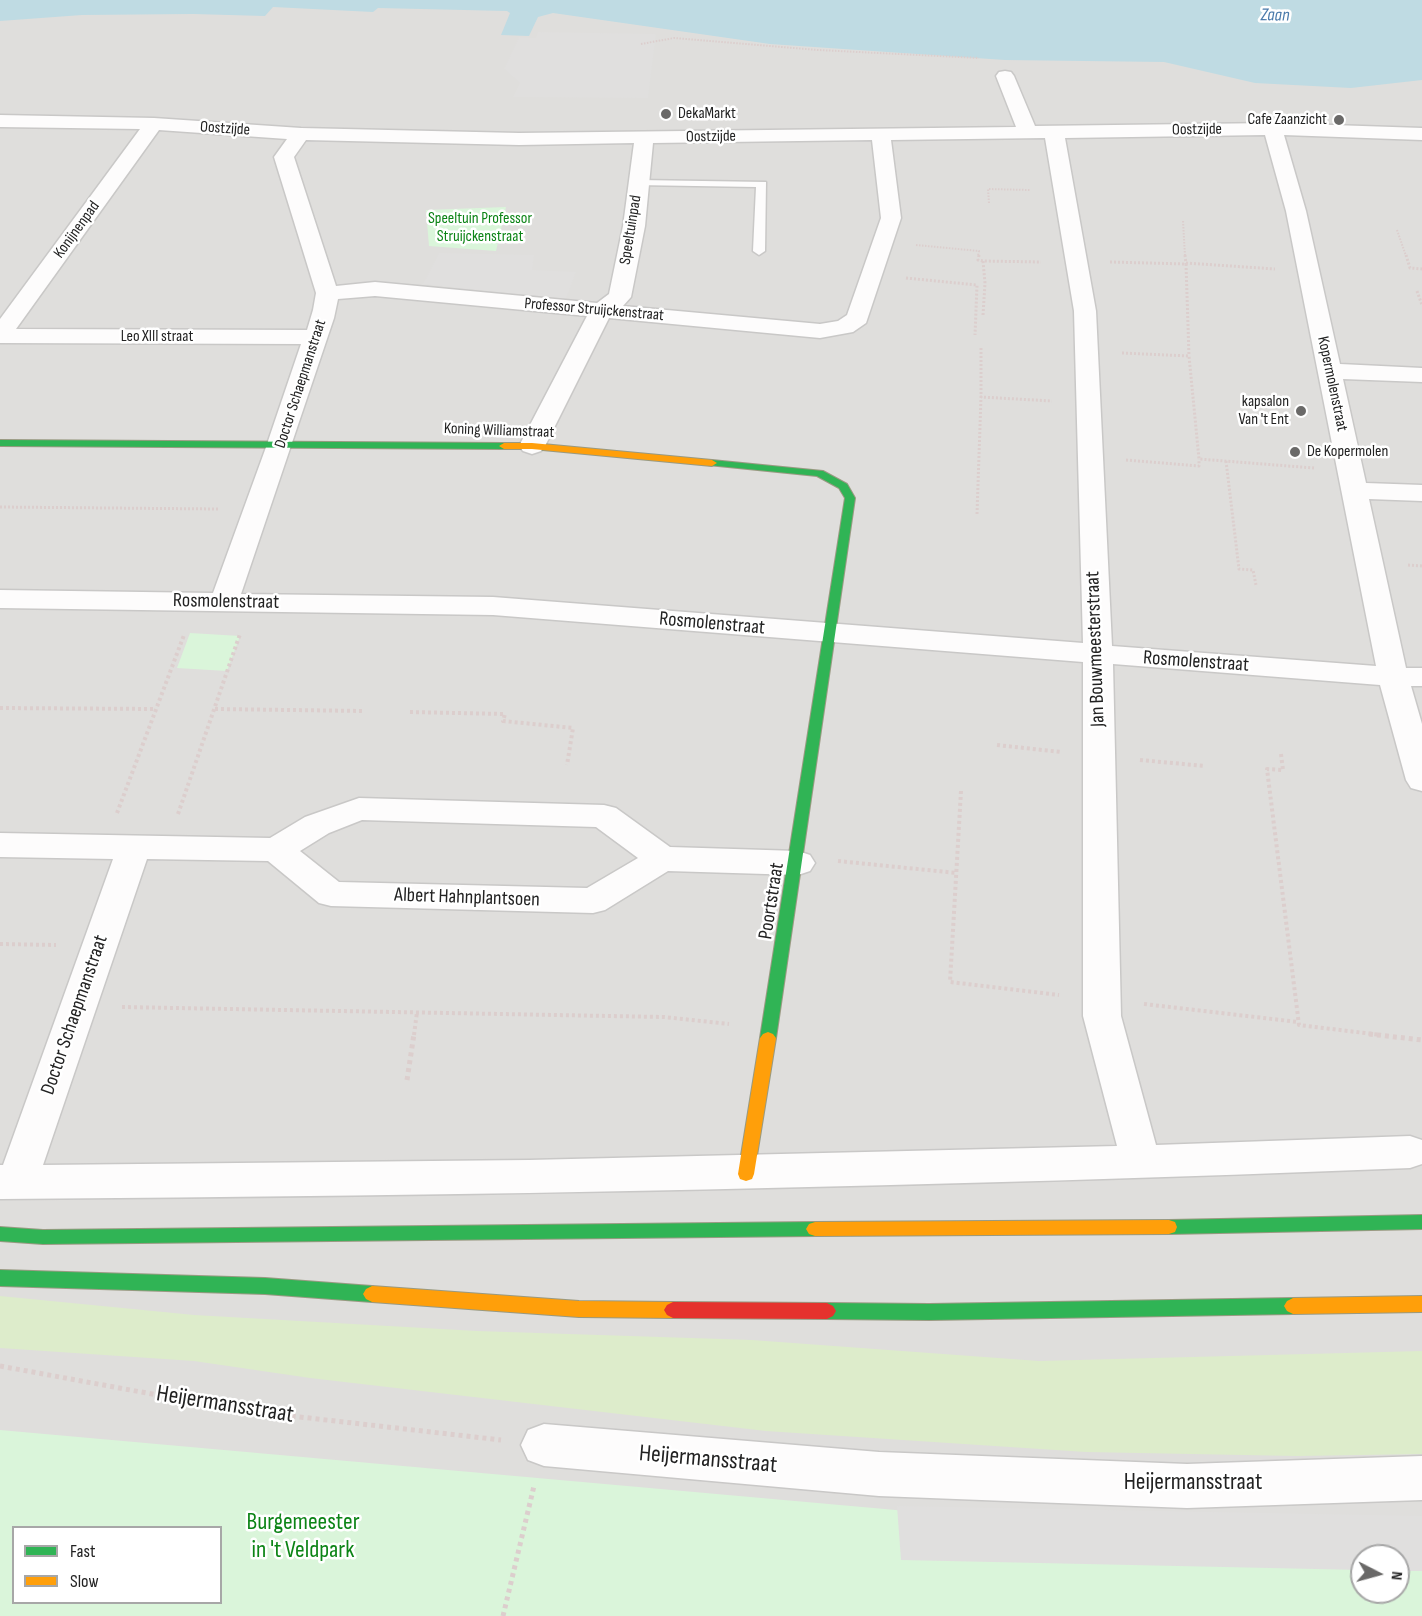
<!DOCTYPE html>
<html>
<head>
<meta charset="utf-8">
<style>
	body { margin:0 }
	#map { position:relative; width:1422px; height:1616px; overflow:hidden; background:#f0eeeb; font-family:"Sofia Sans Condensed",sans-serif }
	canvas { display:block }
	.legend { position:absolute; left:12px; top:1526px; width:210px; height:78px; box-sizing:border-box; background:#fff; border:2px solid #a7a7a7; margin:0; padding:8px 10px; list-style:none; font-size:18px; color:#222 }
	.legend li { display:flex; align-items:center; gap:12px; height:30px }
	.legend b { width:30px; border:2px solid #a7a7a7 }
	.north { position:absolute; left:1350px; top:1544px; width:60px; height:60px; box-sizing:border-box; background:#fff; border:2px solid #a7a7a7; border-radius:50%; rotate:96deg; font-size:16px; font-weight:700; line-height:24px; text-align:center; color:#222 }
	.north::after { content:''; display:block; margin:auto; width:21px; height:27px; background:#6a6968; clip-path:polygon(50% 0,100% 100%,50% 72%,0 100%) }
</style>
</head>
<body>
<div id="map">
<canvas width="1422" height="1616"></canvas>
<ul class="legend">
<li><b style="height:8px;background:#30b455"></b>Fast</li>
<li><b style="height:8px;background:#ff9f0a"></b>Slow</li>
</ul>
<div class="north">N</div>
</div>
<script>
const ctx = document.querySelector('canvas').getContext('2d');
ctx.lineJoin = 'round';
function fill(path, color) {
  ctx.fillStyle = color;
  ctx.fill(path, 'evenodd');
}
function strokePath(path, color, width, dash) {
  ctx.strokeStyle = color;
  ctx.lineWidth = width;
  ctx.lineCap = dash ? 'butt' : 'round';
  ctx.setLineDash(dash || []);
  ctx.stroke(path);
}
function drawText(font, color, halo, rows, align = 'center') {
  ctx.font = font + ' "Sofia Sans Condensed",sans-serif';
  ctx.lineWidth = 5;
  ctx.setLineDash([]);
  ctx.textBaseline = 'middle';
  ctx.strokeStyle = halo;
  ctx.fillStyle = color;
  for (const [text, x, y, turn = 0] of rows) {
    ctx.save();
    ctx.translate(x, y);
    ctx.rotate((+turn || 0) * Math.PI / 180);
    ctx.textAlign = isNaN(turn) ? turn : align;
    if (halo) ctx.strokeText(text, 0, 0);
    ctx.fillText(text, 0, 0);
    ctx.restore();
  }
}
const residential = new Path2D(`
	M0,0H1422V1616H0ZM14,1528H220V1602H14ZM1362,1556H1398V1592H1362Z`);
const grass = new Path2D(`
	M0,1296L194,1315L477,1331L752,1340L1039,1361L1422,1351V1454L1297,1456L1086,1452L766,1431L310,1378L194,1361L0,1348Z`);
const park = new Path2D(`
	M506,207L496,251L429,246L426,210Z
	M190,633L240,636L227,671L177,668Z
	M0,1430L1422,1557V1616H0ZM14,1528H220V1602H14ZM1362,1556H1398V1592H1362Z`);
const parking = new Path2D(`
	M538,32L656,34L648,98L513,97L520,83L504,69L519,37L536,38Z
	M439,253L534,255L532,270L576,272L566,299L423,284Z
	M897,1506L1422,1516V1571H1398V1556H1362V1570L901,1560Z`);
const water = new Path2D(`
	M0,0H1422V80L1351,88L1255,83L1164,62L1005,60L770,44L553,13L538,17L529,36L501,35L510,13L507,11L378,8L373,12L273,7L265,16L193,14L82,15L0,21Z`);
const pathFar3 = new Path2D(`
	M641,44L674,38L818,50L979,58
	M989,203L988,189L1030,190
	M1183,221L1185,256
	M1397,230L1406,256
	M916,245L979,251L978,256`);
const pathFar2 = new Path2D(`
	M979,255L978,260L983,261
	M1185,255L1186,264
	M1406,255L1410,268L1422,269
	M1110,262L1186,264L1189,356
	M1186,263L1275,269
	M906,278L977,285L975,335
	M1417,291L1422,305
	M983,315L985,283L983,261L1041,262
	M981,348V397
	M1122,353L1189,356L1199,459L1314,468
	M1126,460L1199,466V459
	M1226,461L1239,569L1253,570L1256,585
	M0,507L218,509
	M977,514L981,397L1052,401
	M1408,565L1422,566`);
const pathFar1 = new Path2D(`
	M0,708L156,709
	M215,709L365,711
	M410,712L505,714L503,721L573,728L567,765
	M997,745L1061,752
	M1281,754L1283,770L1267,769L1299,1025L1381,1035
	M1140,760L1205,766
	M961,791L950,982L1059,995
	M117,813L184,635
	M178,814L240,634
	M838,861L957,873
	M0,944L56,945
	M1144,1004L1298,1022
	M122,1007L664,1017L729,1024
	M414,1035L417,1012`);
const path = new Path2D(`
	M1369,1034L1422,1040
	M407,1080L414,1034
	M0,1366L239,1410L501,1440
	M503,1616L534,1486`);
const lane = new Path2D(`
	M639,180L766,182L765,251L759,255L753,251L756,187L635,185V181Z`);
const street = new Path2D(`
	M1005,71L1011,72L1014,76L1035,126L1273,123L1422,128V140L1284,135L1306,211L1340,364L1422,368V382L1343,379L1366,483L1422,485V501L1369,499L1406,668H1422V686H1411L1422,724V791L1411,788L1406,780L1380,685L1113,664L1121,1016L1156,1145L1410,1136L1422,1140V1164L1410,1168C940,1187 470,1196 0,1199V1165H3L113,859L0,857V833L270,838L305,817L359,798L604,805L616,808L670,847L798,851L810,855L815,863L810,871L798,875L668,871L605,910L593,913L331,906L319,903L268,861L147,859L43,1165L529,1160L1117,1146L1083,1016V662L493,615L0,608V590L213,593L265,450L301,344L0,343V319L140,129L0,127V115L154,118L301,128L519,133L1016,127L996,76L999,72ZM159,130L287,139L274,157L316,293L313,310L307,330L16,329ZM1265,135L1286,211L1376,666L1112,646L1096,311L1065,138ZM1045,138L1074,311L1083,643L493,597L241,594L334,318L338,299L375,296L587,316L519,446L523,451L532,454L541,451L545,446L609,318L820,338L853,332L866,323L901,218L891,140ZM306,140L519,145L634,143L623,226L609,294L597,303L375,282L336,286L294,157ZM872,140L881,218L847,315L838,321L820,324L623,306L631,297L645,226L653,143ZM362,820L596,827L638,858L587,888L339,882L300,851L329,833Z
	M544,1424L879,1452L1187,1464L1422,1456V1500L1187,1508L879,1496L544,1466L528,1460L521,1445L528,1430Z`);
const fast = new Path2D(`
	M0,440L504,443L509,446L504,449L0,446Z
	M712,460L823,471L847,484L855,498L776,1038L773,1042L768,1044L763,1042L760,1038L845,498L839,488L817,476L708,465L707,463Z
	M1422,1215V1229L1169,1234L1163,1232L1161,1227L1163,1222L1169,1220Z
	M815,1222L821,1224L824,1229L821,1234L815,1236L43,1244L0,1241V1227L43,1230Z
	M0,1270L265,1278L372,1286L378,1289L381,1294L378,1299L372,1302L265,1294L0,1286Z
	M1293,1298L1299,1301L1302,1306L1299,1311L1293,1314L929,1320L827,1319L821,1316L818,1311L821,1306L827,1303L929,1304Z`);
const slow = new Path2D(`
	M532,443L712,460L717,463L712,466L532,449H504L499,446L504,443Z
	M768,1032L773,1034L776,1038L754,1174L752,1179L746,1181L740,1179L738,1174L760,1038L763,1034Z
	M1169,1220L1175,1222L1177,1227L1175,1232L1169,1234L815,1236L809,1234L806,1229L809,1224L815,1222Z
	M372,1286L579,1301L673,1302L679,1305L682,1310L679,1315L673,1318L579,1317L372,1302L366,1299L363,1294L366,1289Z
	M1422,1296V1312L1293,1314L1287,1311L1284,1306L1287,1301L1293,1298Z`);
const jam = new Path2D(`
	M673,1302L827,1303L833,1306L836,1311L833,1316L827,1319L673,1318L667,1315L664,1310L667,1305Z`);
const markers = [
	[666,114,6,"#6a6968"],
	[1339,120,6,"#6a6968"],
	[1301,411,6,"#6a6968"],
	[1295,452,6,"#6a6968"]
];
const farPoinames = [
	["DekaMarkt",678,114],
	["Cafe Zaanzicht",1327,120,"right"],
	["kapsalon",1289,402,"right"],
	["Van 't Ent",1289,420,"right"],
	["De Kopermolen",1307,452]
];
const farStreetnames = [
	["Oostzijde",225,129,4],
	["Oostzijde",1197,130,-1],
	["Oostzijde",711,137,-1],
	["Konijnenpad",77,230,-54],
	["Speeltuinpad",631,230,-81],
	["Professor Struijckenstraat",594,310,5],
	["Leo XIII straat",157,337],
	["Doctor Schaepmanstraat",301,384,-72],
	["Kopermolenstraat",1332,384,78],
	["Koning Williamstraat",499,431,2]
];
const farParknames = [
	["Speeltuin Professor",480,219],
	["Struijckenstraat",480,237]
];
const farWaternames = [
	["Zaan",1275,16,1]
];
const streetNames = [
	["Rosmolenstraat",226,602,1],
	["Rosmolenstraat",712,624,5],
	["Jan Bouwmeesterstraat",1096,649,-92],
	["Rosmolenstraat",1196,662,4],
	["Albert Hahnplantsoen",467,898,2],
	["Poortstraat",772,901,-81],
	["Doctor Schaepmanstraat",75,1015,-71]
];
const nearStreetnames = [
	["Heijermansstraat",225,1405,9],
	["Heijermansstraat",708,1460,5],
	["Heijermansstraat",1193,1483]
];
const nearParknames = [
	["Burgemeester",303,1523],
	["in 't Veldpark",303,1551]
];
fill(residential, '#dfdedc');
fill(grass, '#ddeccb');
fill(park, '#daf5da');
fill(parking, '#e0dfde');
fill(water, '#bfdbe3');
strokePath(lane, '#c9c8c7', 3);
strokePath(street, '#c9c8c7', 3);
strokePath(fast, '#999a82', 2);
strokePath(slow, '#999a82', 2);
strokePath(jam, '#999a82', 2);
strokePath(pathFar3, '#dccecd', 2, [1.5, 1.5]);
strokePath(pathFar2, '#dccecd', 3, [2, 2]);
strokePath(pathFar1, '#dccecd', 4, [3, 3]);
strokePath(path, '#dccecd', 5, [4, 4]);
fill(lane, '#fdfcfc');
fill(street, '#fdfcfc');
fill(fast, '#30b455');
fill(slow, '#ff9f0a');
fill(jam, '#e5322d');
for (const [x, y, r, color] of markers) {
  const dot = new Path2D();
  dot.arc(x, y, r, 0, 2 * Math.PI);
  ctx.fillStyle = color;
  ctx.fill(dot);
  strokePath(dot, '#fff', 2);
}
drawText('16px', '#222', '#fff', farPoinames, 'left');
drawText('16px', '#222', '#fff', farStreetnames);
drawText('16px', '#0c8416', '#fff', farParknames);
drawText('italic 18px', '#4a7aab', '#fff', farWaternames);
drawText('20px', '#222', '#fff', streetNames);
drawText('24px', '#222', '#fff', nearStreetnames);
drawText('24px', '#0c8416', '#fff', nearParknames);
</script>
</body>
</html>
